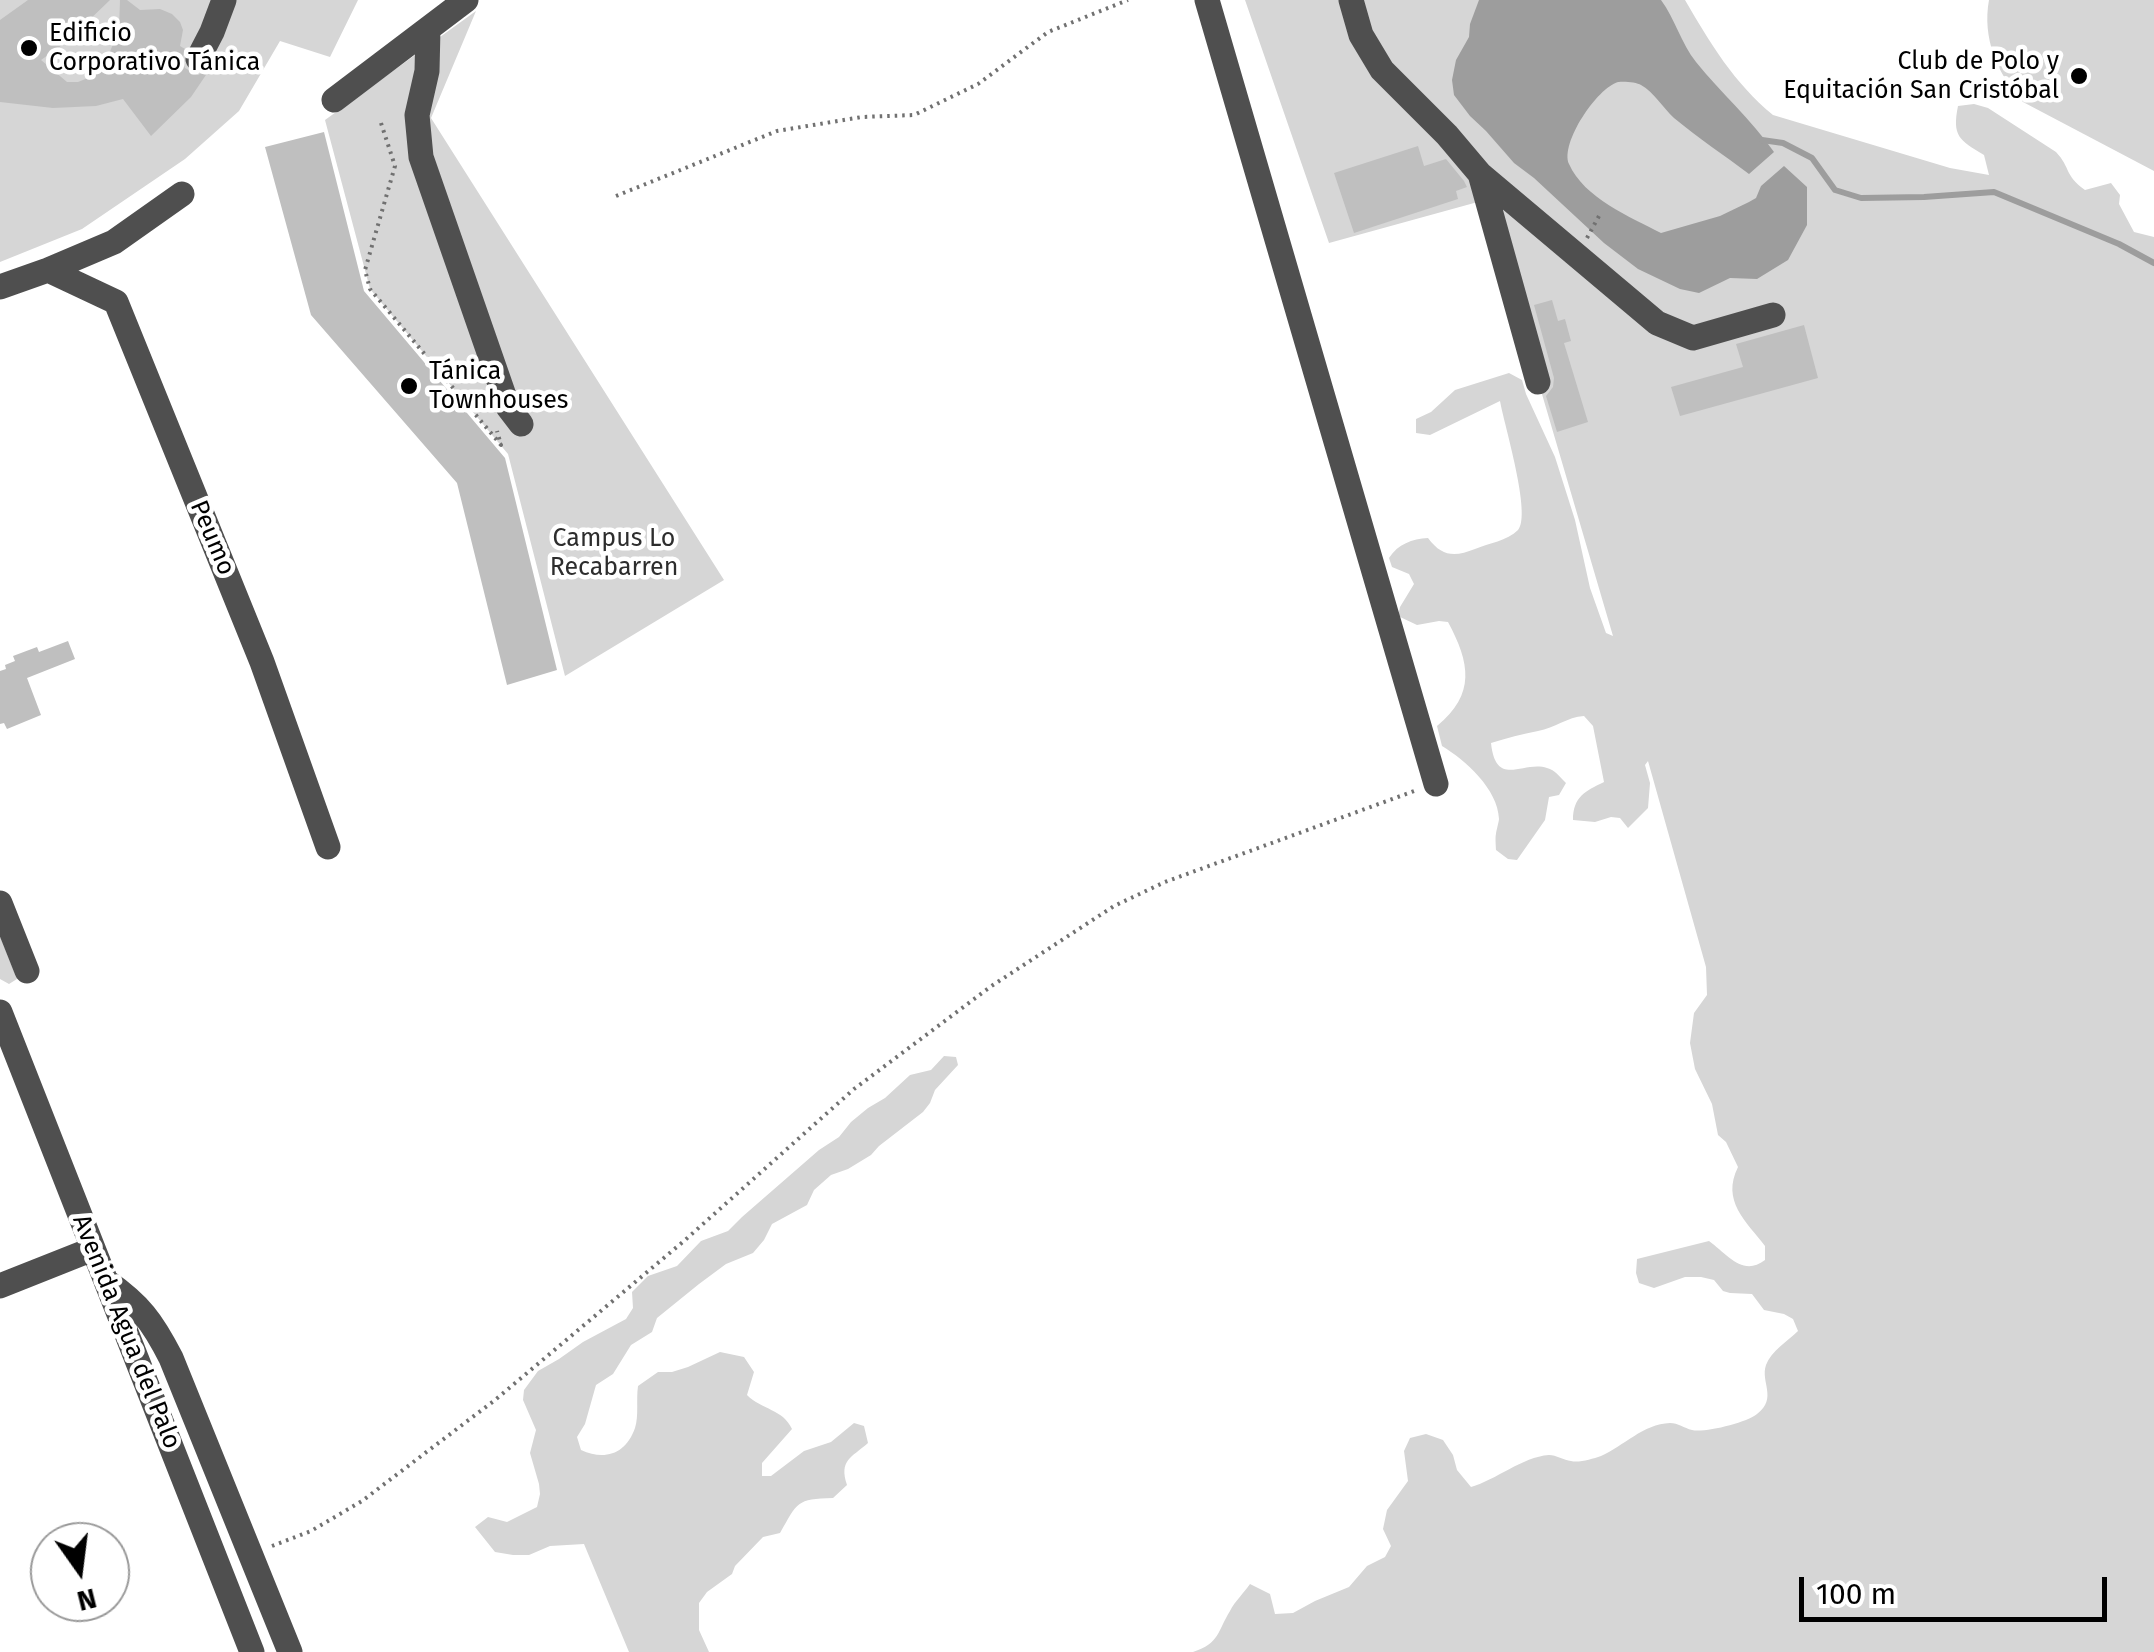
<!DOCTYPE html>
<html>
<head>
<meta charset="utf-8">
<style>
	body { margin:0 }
	#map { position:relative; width:2154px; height:1652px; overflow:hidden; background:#fff; font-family:"Fira Sans",sans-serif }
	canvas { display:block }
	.north { position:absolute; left:30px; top:1522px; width:100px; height:100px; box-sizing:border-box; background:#fff; border:2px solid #999; border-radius:50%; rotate:166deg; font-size:28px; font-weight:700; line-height:40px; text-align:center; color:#000 }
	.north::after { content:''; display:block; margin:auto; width:35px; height:45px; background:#000; clip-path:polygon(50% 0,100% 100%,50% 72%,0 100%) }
	.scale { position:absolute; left:1799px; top:1577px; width:308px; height:45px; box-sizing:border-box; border:5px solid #000; border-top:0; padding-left:12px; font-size:30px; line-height:35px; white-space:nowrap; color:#000; -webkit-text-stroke:8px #fff; paint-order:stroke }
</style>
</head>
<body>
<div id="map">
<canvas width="2154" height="1652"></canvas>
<div class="north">N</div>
<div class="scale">100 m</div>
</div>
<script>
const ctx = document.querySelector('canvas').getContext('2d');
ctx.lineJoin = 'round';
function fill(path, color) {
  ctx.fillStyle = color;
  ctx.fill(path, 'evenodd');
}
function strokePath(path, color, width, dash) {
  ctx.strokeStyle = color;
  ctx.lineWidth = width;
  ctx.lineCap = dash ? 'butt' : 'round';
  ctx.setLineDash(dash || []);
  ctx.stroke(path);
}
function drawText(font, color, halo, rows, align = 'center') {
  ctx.font = font + ' "Fira Sans",sans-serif';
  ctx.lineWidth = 9;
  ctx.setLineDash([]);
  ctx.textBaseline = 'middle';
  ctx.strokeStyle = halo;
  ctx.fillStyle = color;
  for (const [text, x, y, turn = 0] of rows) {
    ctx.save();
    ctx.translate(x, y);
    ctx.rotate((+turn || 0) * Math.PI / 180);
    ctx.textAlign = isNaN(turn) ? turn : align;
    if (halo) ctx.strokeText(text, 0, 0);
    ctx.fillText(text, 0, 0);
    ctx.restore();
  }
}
const green = new Path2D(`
	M0,0H358L330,57L280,41L239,111L185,159L82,229L0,262Z
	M1245,0H1685C1710,43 1734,83 1773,115L1950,168L1989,175L1984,155C1959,140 1952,136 1958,106L1974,104L1988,108L2056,152C2071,168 2064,175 2085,190L2111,183L2120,195L2119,204L2134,232L2154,237V1652H1193C1220,1643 1217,1632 1230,1611C1235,1601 1244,1593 1250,1584L1270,1594L1275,1614L1293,1613L1315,1601L1349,1587L1367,1566L1385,1557L1391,1546L1383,1529L1387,1510L1408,1481L1404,1451L1410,1438L1426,1434L1443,1440L1453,1455L1457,1470L1471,1487C1496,1480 1522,1457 1549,1455C1556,1455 1564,1460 1571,1461C1579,1463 1592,1459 1601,1456C1624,1446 1643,1424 1670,1423C1678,1423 1684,1428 1692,1430C1704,1433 1746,1423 1757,1414C1778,1398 1760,1382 1766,1365C1771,1351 1788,1341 1798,1331L1793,1319L1784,1314L1764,1310L1752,1294L1730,1293L1723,1291L1714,1280L1701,1277H1685L1654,1288L1639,1283L1636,1273L1637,1259L1709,1241C1728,1255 1743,1277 1765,1260V1246C1746,1221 1721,1201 1738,1167L1726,1142L1718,1135L1712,1104L1695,1069L1690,1043L1694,1013L1707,995L1706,967L1648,761L1645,765L1650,783L1648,808L1628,828L1620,818L1611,817L1595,822L1573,820C1573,797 1585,791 1604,782L1593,726L1584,716C1567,717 1555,728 1538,731C1522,734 1507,738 1491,743C1496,789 1523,760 1547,768C1555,770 1560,777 1566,783L1559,795L1549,797L1545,820L1517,860L1508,859L1496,850C1496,849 1495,836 1496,834C1496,832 1499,821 1499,819C1498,789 1465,760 1442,746L1437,726C1476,694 1470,663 1448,622L1439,621L1417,625L1398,616L1400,607L1414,584L1409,574L1392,567L1389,558C1398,544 1412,539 1428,538C1442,557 1455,557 1475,549C1489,543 1507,541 1518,530C1532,515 1504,424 1500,401L1430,435L1416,433V419L1431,412L1455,390L1509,373L1522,380L1526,394L1555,457L1575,520L1590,588L1606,633L1613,636L1485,200L1329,243Z
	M1989,0H2154V171L2023,102C1997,74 1982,38 1989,0Z
	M476,11L431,118L724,580L565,676L508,454L370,289L325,120Z
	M0,936L17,979L9,984L0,979Z
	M944,1056L956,1057L958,1065L935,1090L930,1103L923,1112L879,1146L871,1155L848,1169L831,1175L814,1190L807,1205L772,1224L764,1240L753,1253L726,1264L699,1284L657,1318L652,1332L631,1345L613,1374L596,1385L585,1424L577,1437L581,1450C605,1461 626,1454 635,1428C639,1416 636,1400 638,1386L658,1372H672L688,1367L720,1352L744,1357L754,1372L747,1395C762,1410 783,1409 792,1429L762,1463V1476H771L804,1451L831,1442L854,1423L864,1426L868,1443C851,1458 839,1460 847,1485L833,1498C796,1499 798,1502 780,1533L763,1537L735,1566L732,1574L707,1592L699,1603V1630L709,1652H629L584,1544L550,1546L529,1555H513L495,1552L475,1527L488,1517L507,1522L537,1507L540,1494L539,1484L530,1453L536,1430L523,1400L524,1390L538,1371L559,1359L583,1342L626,1319L633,1308L632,1292L648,1276L677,1266L701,1241L728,1231L742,1217L819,1150L839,1137L851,1122L868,1108L885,1098L910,1075L931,1070Z`);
const water = new Path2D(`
	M1479,0H1661C1675,19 1681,43 1696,62C1721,93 1751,119 1774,152L1749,174C1724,155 1698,138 1674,118C1663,108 1654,92 1641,85C1637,82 1623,81 1618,82C1597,88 1560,143 1569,164C1584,198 1630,217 1661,233L1720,216L1749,202L1756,198L1761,186L1784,166L1807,187V225L1788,260L1757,279L1730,278L1699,293L1680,289L1638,269L1604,243L1534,178L1514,163L1486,131L1470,116L1454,95L1452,80L1456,60L1469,37L1470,24Z`);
const stream = new Path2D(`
	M1762,140L1783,143L1812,158L1835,190L1861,198L1924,197L1994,192L2119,244L2154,263`);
const building = new Path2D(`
	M28,0H110L85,24L82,31L41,60L67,82H78L88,78L106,61L119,30L120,0H127L140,10L160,9L172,14L180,22L183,30L180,46L185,49L182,59L185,68L198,75L210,69L191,97L151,136L123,99L96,106L53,108L0,102V20Z
	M324,132L364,291L505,458L557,670L507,685L457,483L311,315L265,147Z
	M1418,146L1424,166L1446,159L1464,181L1467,187L1456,191L1458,199L1354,233L1334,173Z
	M1552,300L1558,321L1565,319L1571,341L1564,343L1588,422L1557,432L1546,396L1553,387L1554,378L1534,305Z
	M1804,325L1818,378L1680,416L1671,387L1743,367L1736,344Z
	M68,641L75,659L27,678L41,715L7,729L4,723L0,724V671L6,669L5,665L15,661L13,656L37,647L39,652Z`);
const path = new Path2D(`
	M381,123L395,166L365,270L370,289L501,445L497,431
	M616,196L777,131L862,117L914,115L978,84L1048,32L1128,0
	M1587,238L1599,216
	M272,1546L311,1531L362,1501L495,1400L684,1241L854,1089L990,987L1114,906L1165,882L1417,790`);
const minor = new Path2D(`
	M1207,0L1436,784
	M1351,0L1361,35L1382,70L1447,135L1480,174L1657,323L1693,338L1773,315
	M428,29L427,71L417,115L421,157L508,407L521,424
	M198,59L212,32L224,0
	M334,100L466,0
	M1480,174L1538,382
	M48,270L116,302L262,662L328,847
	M0,287L48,270L114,242L182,194
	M0,903L27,971
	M0,1012L252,1652
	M106,1281C140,1305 152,1321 171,1358L290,1652
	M0,1286L93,1249`);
const markers = [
	[29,48,10,"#000"],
	[2079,76,10,"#000"],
	[409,386,10,"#000"]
];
const poiNames = [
	["Edificio",49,34],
	["Corporativo Tánica",49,63],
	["Club de Polo y",2059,62,"right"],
	["Equitación San Cristóbal",2059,91,"right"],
	["Tánica",429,372],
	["Townhouses",429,401]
];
const streetNames = [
	["Peumo",212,538,67],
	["Avenida Agua del Palo",126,1332,68]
];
const parkNames = [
	["Campus Lo",614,539],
	["Recabarren",614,568]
];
fill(green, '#d6d6d6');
fill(water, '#9d9d9d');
strokePath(stream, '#9d9d9d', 6);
fill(building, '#bfbfbf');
strokePath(path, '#717171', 4, [2.5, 5]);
strokePath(minor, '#4f4f4f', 25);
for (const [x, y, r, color] of markers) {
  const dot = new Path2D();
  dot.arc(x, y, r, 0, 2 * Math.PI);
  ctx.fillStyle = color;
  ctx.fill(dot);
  strokePath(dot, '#fff', 4);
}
drawText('25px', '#000', '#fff', poiNames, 'left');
drawText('25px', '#000', '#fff', streetNames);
drawText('25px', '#2d2d2d', '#fff', parkNames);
</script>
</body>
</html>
